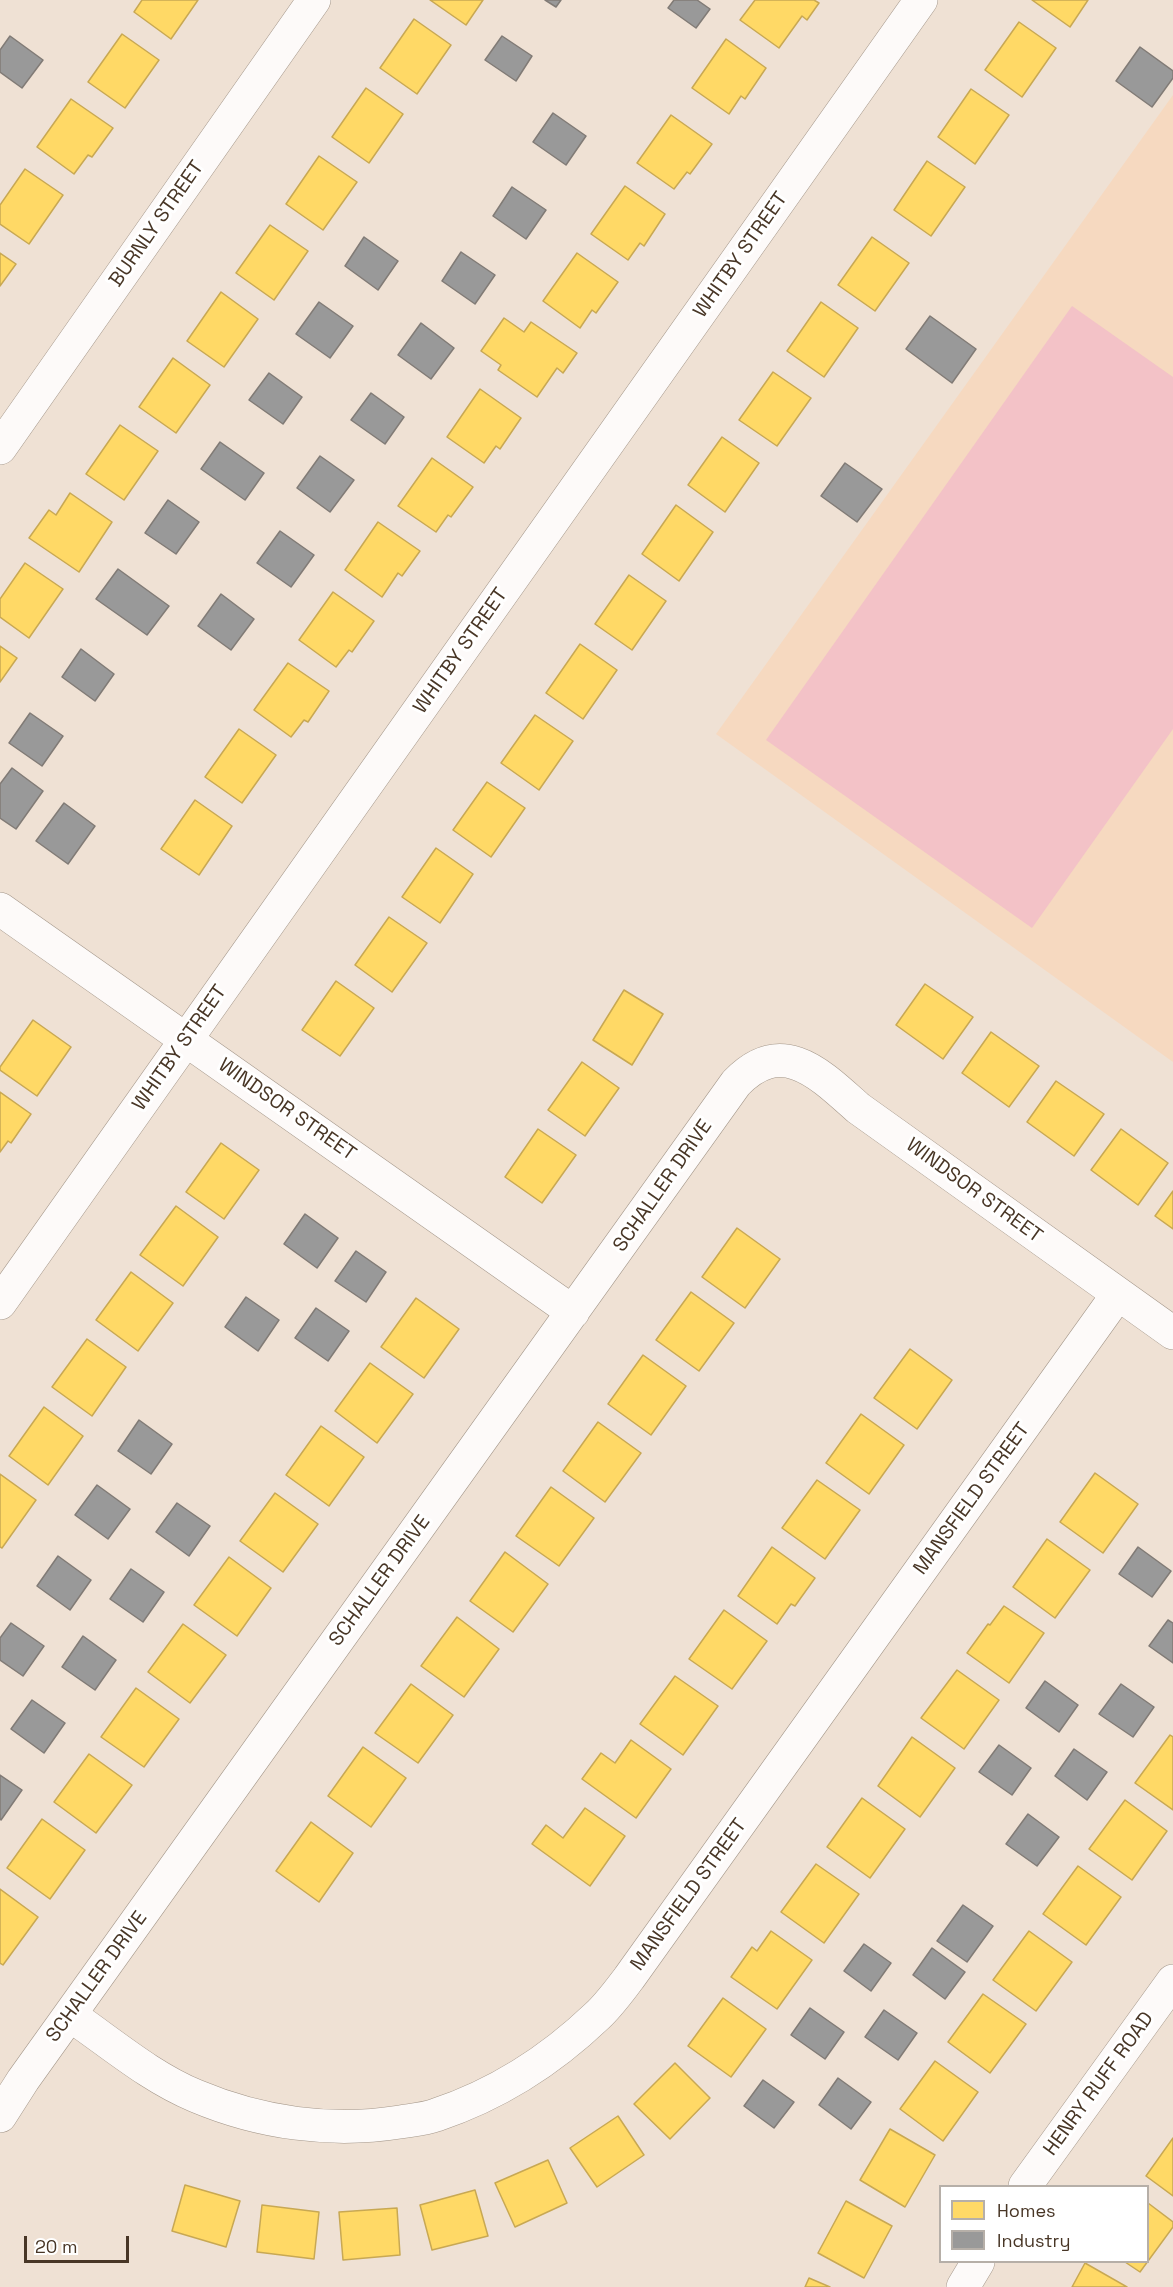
<!DOCTYPE html>
<html>
<head>
<meta charset="utf-8">
<style>
	body { margin:0 }
	#map { position:relative; width:1173px; height:2287px; overflow:hidden; background:#efe1d4; font-family:"Space Grotesk",sans-serif }
	canvas { display:block }
	.legend { position:absolute; left:939px; top:2185px; width:210px; height:78px; box-sizing:border-box; background:#fff; border:2px solid #b6afa8; margin:0; padding:8px 10px; list-style:none; font-size:18px; color:#483626 }
	.legend li { display:flex; align-items:center; gap:12px; height:30px }
	.legend b { width:30px; border:2px solid #b6afa8 }
	.scale { position:absolute; left:24px; top:2236px; width:105px; height:27px; box-sizing:border-box; border:3px solid #483626; border-top:0; padding-left:8px; font-size:18px; line-height:21px; white-space:nowrap; color:#483626; -webkit-text-stroke:4px #fff; paint-order:stroke }
</style>
</head>
<body>
<div id="map">
<canvas width="1173" height="2287"></canvas>
<ul class="legend">
<li><b style="height:16px;background:#ffd966"></b>Homes</li>
<li><b style="height:16px;background:#999"></b>Industry</li>
</ul>
<div class="scale">20 m</div>
</div>
<script>
const ctx = document.querySelector('canvas').getContext('2d');
ctx.lineJoin = 'round';
function fill(path, color) {
  ctx.fillStyle = color;
  ctx.fill(path, 'evenodd');
}
function strokePath(path, color, width, dash) {
  ctx.strokeStyle = color;
  ctx.lineWidth = width;
  ctx.lineCap = dash ? 'butt' : 'round';
  ctx.setLineDash(dash || []);
  ctx.stroke(path);
}
function drawText(font, color, halo, rows, align = 'center') {
  ctx.font = font + ' "Space Grotesk",sans-serif';
  ctx.lineWidth = 6;
  ctx.setLineDash([]);
  ctx.textBaseline = 'middle';
  ctx.strokeStyle = halo;
  ctx.fillStyle = color;
  for (const [text, x, y, turn = 0] of rows) {
    ctx.save();
    ctx.translate(x, y);
    ctx.rotate((+turn || 0) * Math.PI / 180);
    ctx.textAlign = isNaN(turn) ? turn : align;
    if (halo) ctx.strokeText(text, 0, 0);
    ctx.fillText(text, 0, 0);
    ctx.restore();
  }
}
const built = new Path2D(`
	M1173,95V1062L716,734Z`);
const green = new Path2D(`
	M1072,306L1173,377V729L1032,928L766,740Z`);
const homes = new Path2D(`
	M142,0H198L171,39L134,12Z
	M430,0H483L466,25Z
	M755,0H814L819,3L807,20L802,16L779,48L740,20Z
	M1032,0H1088L1070,27Z
	M414,19L451,45L417,94L380,68Z
	M1019,22L1056,48L1022,97L985,70Z
	M122,34L159,60L125,108L88,82Z
	M726,39L766,68L745,99L741,96L729,114L692,88Z
	M366,88L403,114L369,163L332,137Z
	M971,89L1009,115L975,164L938,137Z
	M71,99L113,128L92,157L88,155L74,174L37,147Z
	M671,115L712,144L690,174L687,172L674,189L637,163Z
	M319,156L357,182L323,230L286,204Z
	M927,161L965,187L931,236L894,210Z
	M25,169L63,195L29,244L0,224V205Z
	M625,186L665,214L644,246L640,243L628,260L591,234Z
	M270,225L308,251L274,300L236,273Z
	M872,237L909,263L875,311L838,285Z
	M0,253L16,264L0,286Z
	M577,253L618,282L596,313L592,310L580,328L543,301Z
	M221,292L258,319L224,367L187,341Z
	M821,302L858,328L824,377L787,351Z
	M504,318L524,332L531,322L577,353L563,373L557,368L537,397L498,370L501,365L481,351Z
	M173,358L210,385L176,433L139,407Z
	M773,372L811,398L777,446L739,420Z
	M480,389L521,418L500,449L496,446L484,463L447,437Z
	M120,425L158,451L124,500L86,474Z
	M722,437L759,463L725,512L688,485Z
	M432,458L473,487L451,517L448,515L436,532L398,506Z
	M70,493L112,522L79,572L29,538L49,510L56,515Z
	M676,505L713,532L679,581L642,554Z
	M378,522L420,551L402,576L398,573L382,597L345,570Z
	M25,563L63,589L29,638L0,617V599Z
	M629,575L666,601L632,650L595,624Z
	M333,592L374,621L352,652L349,650L336,667L299,640Z
	M580,644L617,670L583,719L546,693Z
	M0,646L17,658L0,682Z
	M288,663L329,691L308,722L304,720L291,737L254,710Z
	M535,715L573,741L539,790L501,763Z
	M239,729L276,755L242,803L205,777Z
	M487,782L525,808L491,857L453,830Z
	M195,800L232,826L199,875L161,849Z
	M436,848L473,874L440,923L402,897Z
	M389,917L427,943L392,992L355,965Z
	M336,981L374,1008L340,1056L302,1030Z
	M925,984L973,1017L943,1059L896,1025Z
	M624,990L663,1014L632,1065L593,1040Z
	M33,1020L71,1047L37,1096L0,1070V1067Z
	M991,1032L1039,1066L1009,1107L962,1073Z
	M582,1062L619,1088L585,1136L548,1110Z
	M1056,1081L1104,1114L1074,1156L1027,1122Z
	M0,1092L31,1114L11,1143L8,1141L0,1152Z
	M538,1129L576,1155L542,1203L505,1177Z
	M1121,1129L1168,1163L1138,1205L1091,1170Z
	M221,1143L259,1170L224,1219L186,1192Z
	M1173,1191V1229L1155,1216Z
	M176,1206L218,1237L183,1286L140,1255Z
	M737,1228L780,1259L745,1308L702,1277Z
	M131,1272L173,1303L138,1351L96,1320Z
	M691,1292L734,1323L699,1371L656,1340Z
	M416,1298L459,1329L424,1378L381,1347Z
	M87,1339L126,1367L92,1416L52,1387Z
	M910,1349L952,1380L917,1429L874,1398Z
	M643,1355L686,1386L651,1435L608,1404Z
	M370,1363L413,1394L377,1443L335,1411Z
	M44,1407L83,1436L48,1485L9,1456Z
	M861,1414L904,1445L869,1494L826,1463Z
	M598,1422L641,1453L605,1502L563,1471Z
	M321,1426L364,1457L329,1506L286,1475Z
	M1095,1473L1138,1504L1103,1553L1060,1522Z
	M0,1474L36,1500L2,1548L0,1547Z
	M817,1480L860,1510L825,1559L782,1528Z
	M551,1487L594,1518L559,1566L516,1536Z
	M275,1493L318,1524L283,1572L240,1541Z
	M1047,1539L1090,1570L1055,1618L1013,1587Z
	M772,1547L815,1578L795,1606L791,1604L777,1624L738,1596Z
	M505,1552L548,1584L513,1632L470,1601Z
	M229,1557L271,1588L237,1636L194,1605Z
	M1004,1606L1044,1633L1009,1683L967,1653L988,1624L990,1625Z
	M724,1610L767,1641L732,1689L689,1659Z
	M457,1617L499,1649L464,1697L421,1666Z
	M183,1624L226,1655L190,1703L148,1672Z
	M957,1670L999,1700L964,1749L921,1718Z
	M675,1676L718,1706L683,1755L640,1724Z
	M411,1684L453,1715L418,1763L375,1733Z
	M136,1688L179,1719L144,1767L101,1737Z
	M1170,1735L1173,1737V1810L1135,1783Z
	M912,1737L955,1768L920,1817L878,1786Z
	M631,1740L671,1769L636,1818L582,1779L601,1753L615,1763Z
	M363,1747L406,1778L371,1827L328,1796Z
	M89,1754L132,1785L96,1833L54,1802Z
	M862,1798L905,1829L870,1878L827,1847Z
	M1125,1800L1167,1831L1132,1880L1089,1849Z
	M585,1808L625,1836L590,1886L532,1844L546,1825L563,1838Z
	M42,1819L85,1850L50,1899L7,1868Z
	M311,1822L353,1853L319,1902L276,1871Z
	M816,1864L859,1894L824,1943L781,1912Z
	M1078,1866L1121,1897L1086,1945L1043,1914Z
	M0,1889L38,1917L3,1965L0,1963Z
	M771,1931L812,1960L777,2009L731,1977L752,1947L757,1951Z
	M1029,1931L1072,1962L1036,2011L993,1980Z
	M983,1994L1026,2024L990,2073L948,2042Z
	M723,1998L766,2029L731,2077L688,2046Z
	M935,2061L978,2092L943,2141L900,2109Z
	M675,2063L710,2098L670,2139L634,2104Z
	M618,2116L644,2155L597,2187L570,2148Z
	M890,2129L935,2155L905,2207L860,2180Z
	M1173,2138V2196L1146,2176Z
	M548,2160L567,2203L515,2227L495,2183Z
	M185,2185L240,2201L226,2247L172,2231Z
	M475,2190L488,2236L432,2250L420,2205Z
	M846,2201L892,2226L864,2278L818,2253Z
	M1148,2203L1173,2222V2227L1140,2272L1125,2262H1148Z
	M262,2205L319,2212L314,2259L257,2252Z
	M397,2208L400,2255L343,2260L339,2212Z
	M1085,2263L1127,2287H1072Z
	M809,2278L830,2287H805Z`);
const industry = new Path2D(`
	M545,0H561L556,7Z
	M674,0H697L710,9L696,28L668,8Z
	M10,36L43,60L22,88L0,72V50Z
	M502,36L532,56L516,81L485,60Z
	M1140,47L1173,71V78L1152,107L1116,81Z
	M553,113L586,136L566,165L533,142Z
	M512,187L546,210L526,239L493,216Z
	M364,237L398,261L378,290L345,266Z
	M461,252L495,275L475,304L442,281Z
	M319,302L353,326L330,358L296,334Z
	M930,316L976,349L952,383L906,349Z
	M421,323L454,348L431,379L398,355Z
	M269,373L302,397L283,424L249,400Z
	M371,393L404,417L385,444L351,420Z
	M220,442L264,473L245,500L201,469Z
	M320,456L354,480L330,512L297,488Z
	M845,463L882,489L857,522L821,496Z
	M168,500L199,522L176,554L145,533Z
	M280,531L314,555L291,587L257,563Z
	M118,569L169,606L147,635L96,599Z
	M221,594L254,619L231,650L198,626Z
	M81,649L114,674L95,701L62,677Z
	M30,713L63,736L42,766L9,743Z
	M12,768L43,791L16,829L0,818V784Z
	M64,803L95,826L68,864L36,841Z
	M305,1214L338,1238L317,1268L284,1244Z
	M356,1251L386,1272L366,1302L335,1281Z
	M246,1297L279,1320L258,1351L225,1327Z
	M316,1308L349,1331L328,1361L295,1338Z
	M139,1420L172,1444L151,1474L118,1451Z
	M97,1485L130,1509L108,1539L75,1515Z
	M177,1503L210,1526L189,1556L156,1532Z
	M1138,1547L1171,1571L1152,1597L1119,1574Z
	M58,1556L91,1580L70,1610L37,1586Z
	M131,1569L164,1592L143,1622L110,1599Z
	M1168,1620L1173,1623V1663L1149,1646Z
	M11,1623L44,1646L23,1676L0,1660V1638Z
	M83,1636L116,1660L95,1690L62,1667Z
	M1045,1681L1078,1705L1059,1732L1026,1708Z
	M1121,1684L1154,1707L1133,1737L1099,1714Z
	M32,1700L65,1723L44,1753L11,1729Z
	M999,1745L1031,1768L1012,1795L979,1772Z
	M1074,1749L1107,1772L1087,1800L1055,1776Z
	M0,1775L22,1790L1,1820L0,1819Z
	M1028,1814L1059,1837L1037,1866L1006,1844Z
	M963,1905L993,1926L967,1962L937,1941Z
	M864,1944L891,1963L871,1991L844,1971Z
	M932,1948L965,1972L945,1999L913,1975Z
	M810,2008L844,2032L825,2059L791,2035Z
	M884,2010L917,2033L898,2060L865,2037Z
	M838,2078L871,2102L851,2129L819,2105Z
	M763,2080L794,2102L774,2128L744,2106Z`);
const minor = new Path2D(`
	M0,448L314,0
	M0,909L573,1312
	M0,1303L921,0
	M70,2015C111,2043 150,2077 196,2096C260,2123 331,2133 400,2122C412,2120 425,2119 436,2115C496,2095 551,2060 597,2016C609,2005 619,1991 629,1978L1118,1294
	M0,2116L23,2080L736,1083C782,1035 820,1074 858,1108L1173,1333
	M1025,2186L1173,1981
	M963,2287L978,2262`);
const streetNames = [
	["BURNLY STREET",157,224,-55],
	["WHITBY STREET",741,255,-55],
	["WHITBY STREET",461,651,-55],
	["WHITBY STREET",180,1048,-55],
	["WINDSOR STREET",287,1110,35],
	["SCHALLER DRIVE",663,1186,-55],
	["WINDSOR STREET",974,1191,36],
	["MANSFIELD STREET",972,1499,-54],
	["SCHALLER DRIVE",380,1581,-54],
	["MANSFIELD STREET",689,1895,-54],
	["SCHALLER DRIVE",97,1977,-54],
	["HENRY RUFF ROAD",1099,2084,-54]
];
fill(built, '#f6d9c0');
fill(green, '#f3c2c7');
fill(homes, '#ffd966');
strokePath(homes, '#c8a853', 1.5);
fill(industry, '#999');
strokePath(industry, '#817b76', 1.5);
strokePath(minor, '#a4978a', 34);
strokePath(minor, '#fdfaf9', 33);
drawText('20px', '#483626', '#fff', streetNames);
</script>
</body>
</html>
